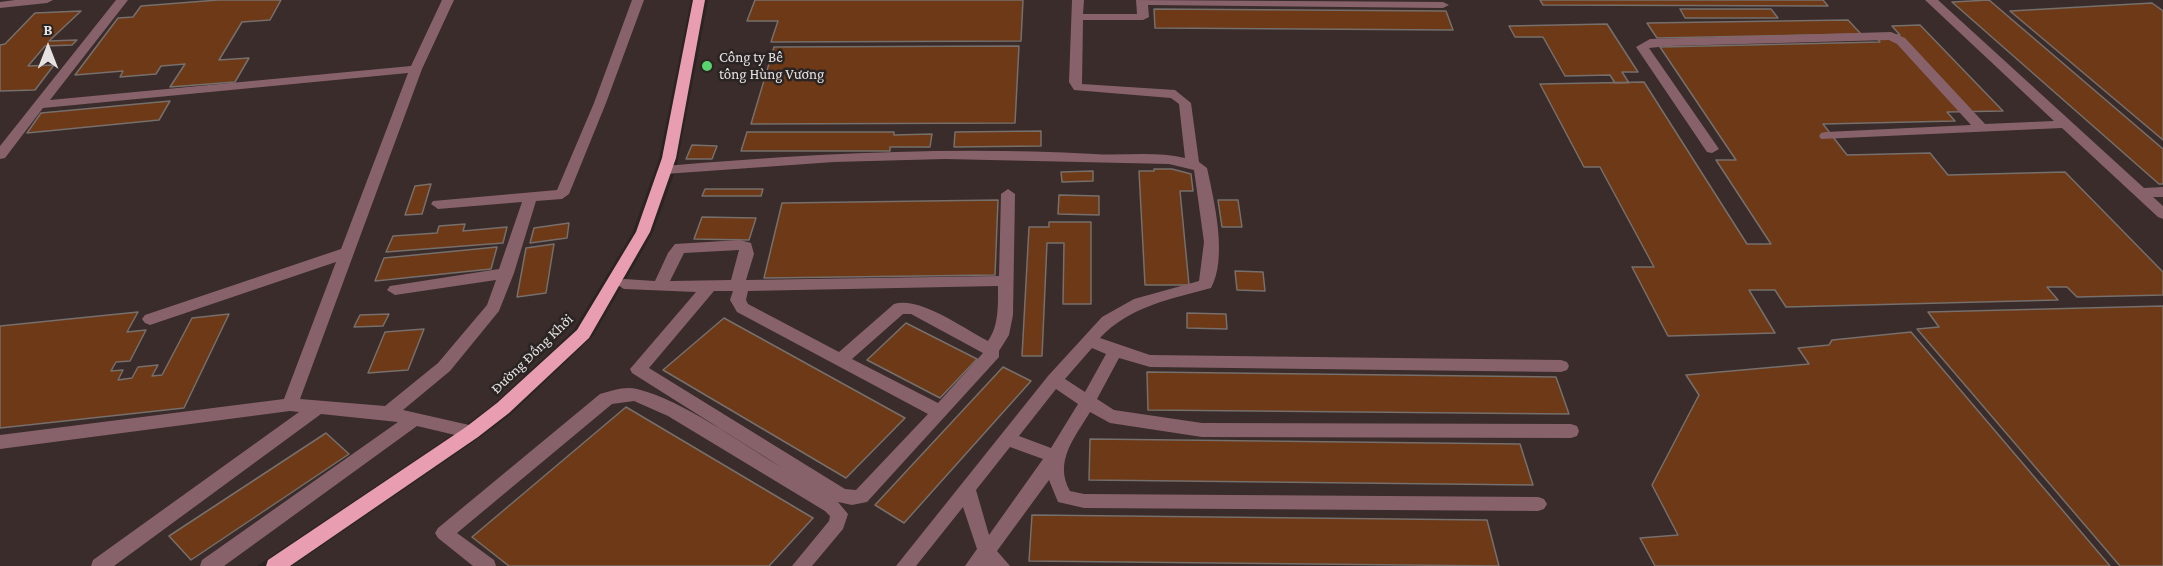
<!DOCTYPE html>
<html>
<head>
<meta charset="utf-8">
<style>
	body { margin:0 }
	#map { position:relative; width:2163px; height:566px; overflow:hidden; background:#2a2423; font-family:"Crimson Pro",serif }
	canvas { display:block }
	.north { position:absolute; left:18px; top:18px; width:60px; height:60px; -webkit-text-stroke:4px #2a2423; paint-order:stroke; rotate:0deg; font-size:16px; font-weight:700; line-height:24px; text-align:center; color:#e7e2e2 }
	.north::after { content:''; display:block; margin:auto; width:21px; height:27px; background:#e7e2e2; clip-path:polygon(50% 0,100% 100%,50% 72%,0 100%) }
</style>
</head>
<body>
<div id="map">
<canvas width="2163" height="566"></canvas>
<div class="north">B</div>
</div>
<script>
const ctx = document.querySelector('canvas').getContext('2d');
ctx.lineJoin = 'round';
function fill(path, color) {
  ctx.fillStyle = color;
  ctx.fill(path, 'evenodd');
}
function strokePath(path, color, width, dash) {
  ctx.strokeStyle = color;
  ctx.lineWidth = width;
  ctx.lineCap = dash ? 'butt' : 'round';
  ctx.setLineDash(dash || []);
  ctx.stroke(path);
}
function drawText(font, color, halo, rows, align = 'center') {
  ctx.font = font + ' "Crimson Pro",serif';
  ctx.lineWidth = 5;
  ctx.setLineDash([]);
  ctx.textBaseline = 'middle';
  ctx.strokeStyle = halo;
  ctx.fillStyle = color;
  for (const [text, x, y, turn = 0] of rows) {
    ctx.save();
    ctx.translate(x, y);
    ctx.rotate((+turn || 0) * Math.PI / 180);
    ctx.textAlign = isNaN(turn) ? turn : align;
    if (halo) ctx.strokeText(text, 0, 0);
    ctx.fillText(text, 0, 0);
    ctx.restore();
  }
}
const built = new Path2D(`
	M0,0H691L659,159L632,234L573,331L492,406L455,433L257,566H0Z
	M708,0H2163V566H292L479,438L511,414L593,336L652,234L676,169Z`);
const building = new Path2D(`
	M218,0H281L270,20L242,22L219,60L249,58L235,82L170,87L185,64L161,66L156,74L120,77L123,71L75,75L118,18L133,17L141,6Z
	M755,0H1023L1021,41L771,42L778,21H747Z
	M1540,0H1823L1828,6L1543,5Z
	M1989,0L2163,149V184H2159L1952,2Z
	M2152,3L2163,11V140L2010,11Z
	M1154,9L1446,11L1453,30L1155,28Z
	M1680,9H1771L1778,18H1685Z
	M81,11L49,41L77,40L72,45L45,46L28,66L54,65L35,90L0,91V45L5,44L35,13Z
	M1848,20L1861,34L1657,38L1647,23Z
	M1607,24L1638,72H1622L1629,83H1615L1610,75L1565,76L1543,37H1515L1509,26Z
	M1920,25L2003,111L1947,112L1955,121L1823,124L1847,155L1930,153L1948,175L2065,172L2163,272V295L2077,297L2067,287H2047L2058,300L1786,307L1775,290H1749L1775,333L1668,336L1632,267H1654L1600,167H1584L1540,84L1644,82L1747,244H1771L1716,160H1736L1660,47L1880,42L1874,35H1900L1892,26Z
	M1019,46L1015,123L751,124L774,47Z
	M170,101L159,120L27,133L41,113Z
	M1041,131V146L954,147L955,132Z
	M747,132H894V135L932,134L930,147H890V151H741Z
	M692,145L717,146L712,159H686Z
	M1154,169H1172L1191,174L1193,191H1180L1189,285H1145L1139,171H1154Z
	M1093,171V181L1062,182L1061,172Z
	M431,184L422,214L405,215L415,186Z
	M705,189H763L761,196H702Z
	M1059,195L1099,196V215L1058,214Z
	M998,200L995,275L764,278L782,203Z
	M1218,200H1238L1242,227H1222Z
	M702,217L756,218L749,240L694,239Z
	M1049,222H1091V304H1063L1064,243H1047L1042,356H1022L1029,227H1049Z
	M569,223L567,238L530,243L534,228Z
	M465,224L463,231L507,227L503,243L386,252L393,236L437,233L439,226Z
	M554,244L546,293L517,297L526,248Z
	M497,247L491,269L375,281L384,258Z
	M1235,271L1263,272L1265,291L1237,290Z
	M2163,306V566H2120L1917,329L1939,327L1928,312Z
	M138,312L127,332L146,330L130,361L116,362L111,371L123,370L118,380L132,378L138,367L158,365L152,376L162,375L192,318L229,314L184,408L0,428V326Z
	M1187,313L1226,314L1227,329L1187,328Z
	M389,314L383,326L354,327L360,315Z
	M724,318L905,418L846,478L663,370Z
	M906,323L977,359L940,398L867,360Z
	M424,329L408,370L368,373L385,332Z
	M1911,332L2110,566H1655L1640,538L1678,535L1652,485L1699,395L1686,375L1809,364L1798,348L1829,345L1832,340Z
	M1003,367L1031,381L904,523L875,505Z
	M1147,372L1556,377L1569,414L1148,410Z
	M626,407L813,518L769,566H509L472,537Z
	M326,433L349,454L191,560L169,536Z
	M1090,439L1520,444L1533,485L1089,480Z
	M1032,515L1487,520L1499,566L1029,561Z`);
const minor = new Path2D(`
	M15,0H53L47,3L0,8V2Z
	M116,0H128L50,100L411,66L442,0H454L422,69L300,399L385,406L438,363L487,305L496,280L395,295L387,290L390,286L499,269L522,202L438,209L431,204L433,201L557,190L594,103L632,0H644L606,103L569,194L562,199L536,201L514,273L499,311L450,371L403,410L478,427L480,432L478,437L472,439L417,426L224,566H200L202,560L398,422L321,414L114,566H91L93,560L299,412L290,411L0,449V435L284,399L336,262L150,325L145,323L142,319L145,315L341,249L408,73L43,108L5,158L0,159V146Z
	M1072,0H1084L1083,14H1137L1136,0L1443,2L1449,5L1443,8L1148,5L1149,17L1143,20H1083L1082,84L1175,90L1191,103L1199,162L1207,168C1214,200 1228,258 1211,288C1171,299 1130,306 1100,338L1150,355L1561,360L1567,362L1569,366L1567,370L1561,372L1150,367L1119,358L1097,399L1114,410L1202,423L1571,424L1577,426L1579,431L1577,436L1571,438L1202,437L1110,423L1090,412C1076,436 1053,461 1070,491L1084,494L1538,497L1544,499L1547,504L1544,509L1538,511L1084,508L1058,502L1049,480L997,551L1010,566H965L977,549L963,507L916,566H896L1048,376L1102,317L1134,299L1199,281L1204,242L1194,170L1169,164L945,159L834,162L665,174L658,170L665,166C808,154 950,146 1094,154C1123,156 1156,151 1185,158L1179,104L1171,98L1074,90L1069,82ZM1092,348L1106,354L1085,392L1065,379ZM1056,389L1078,404L1051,448L1019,436ZM1010,447L1043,459L989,535L976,490Z
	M1925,0H1938L2144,188L2163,187V197H2153L2163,206V219L2158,217L2062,128L1821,139L1819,136L1821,133L1826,132L1971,125L1897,44L1889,40L1669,46L1649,48L1719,149L1712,153L1707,152L1636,47L1650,39L1891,32L1905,38L1985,124L2054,121Z
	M1008,189L1015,194L1013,315L1009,335L999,351V357L867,502L852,505L838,502L848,514L843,529L812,566H792L829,521L830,516L825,511L668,416L634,401L612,404L457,533L494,560L496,566H473L438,538L435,533L438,528L600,394C612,391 624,386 637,389C683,400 740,443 781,467L632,373L630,369L696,292L624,289L616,284L624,279L655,281L668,253L675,244L740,240L751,243L754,254L746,280L999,276L1001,194ZM739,250L731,280L670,281L684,253ZM998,286C998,305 999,326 988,341C964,329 920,296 894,304L839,352L748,304L746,300L748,291ZM714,291H733L730,300L737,312L928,414L856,490L845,489L649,368ZM903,314H911L983,353L938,403L852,359Z`);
const major = new Path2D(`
	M693,0H705L676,158L650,232L589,338L509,413L478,437L290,566H266L268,560L466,427L497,403L577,330L636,232L662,158Z`);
const markers = [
	[707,66,6,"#5ad56e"]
];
const poiNames = [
	["Công ty Bê",719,57],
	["tông Hùng Vương",719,74]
];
const streetNames = [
	["Đường Đồng Khởi",532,354,-44]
];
fill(built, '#392c2a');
fill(building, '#6d3916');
strokePath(building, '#766f6c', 1.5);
fill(minor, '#87626b');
fill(major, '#e99db0');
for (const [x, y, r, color] of markers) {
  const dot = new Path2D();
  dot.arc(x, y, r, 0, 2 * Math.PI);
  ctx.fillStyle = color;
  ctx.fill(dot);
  strokePath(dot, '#2a2423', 2);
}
drawText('15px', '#e7e2e2', '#2a2423', poiNames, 'left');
drawText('15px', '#e7e2e2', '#2a2423', streetNames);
</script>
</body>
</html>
